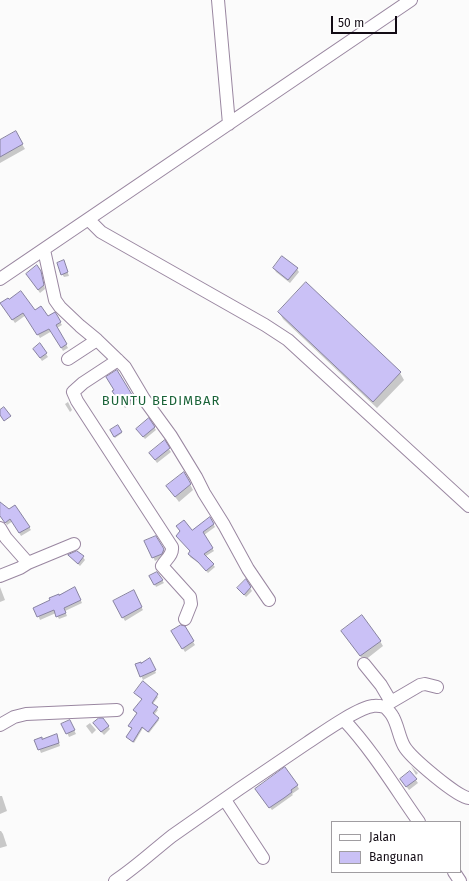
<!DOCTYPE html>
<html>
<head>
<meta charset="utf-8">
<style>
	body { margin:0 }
	#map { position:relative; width:469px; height:881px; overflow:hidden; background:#fbfbfb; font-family:"Fira Sans",sans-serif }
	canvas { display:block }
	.legend { position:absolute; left:331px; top:821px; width:130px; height:52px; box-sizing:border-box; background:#fff; border:1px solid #a09da1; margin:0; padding:5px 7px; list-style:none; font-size:12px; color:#120b14 }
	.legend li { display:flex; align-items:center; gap:8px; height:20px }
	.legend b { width:20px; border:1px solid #a09da1 }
	.scale { position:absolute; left:331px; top:16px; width:66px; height:18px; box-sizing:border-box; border:2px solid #120b14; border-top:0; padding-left:5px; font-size:12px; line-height:14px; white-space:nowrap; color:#120b14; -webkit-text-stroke:3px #fff; paint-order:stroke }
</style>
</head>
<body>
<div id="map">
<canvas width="469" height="881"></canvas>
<ul class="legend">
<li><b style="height:5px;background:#fff"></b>Jalan</li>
<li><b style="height:11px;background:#cac1f6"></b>Bangunan</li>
</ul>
<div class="scale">50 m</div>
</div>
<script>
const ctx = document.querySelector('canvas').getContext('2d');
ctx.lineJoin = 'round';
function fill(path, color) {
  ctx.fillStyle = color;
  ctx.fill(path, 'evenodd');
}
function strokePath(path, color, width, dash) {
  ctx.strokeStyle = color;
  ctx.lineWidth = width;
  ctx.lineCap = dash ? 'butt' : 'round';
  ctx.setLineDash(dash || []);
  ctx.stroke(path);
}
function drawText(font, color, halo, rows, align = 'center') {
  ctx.font = font + ' "Fira Sans",sans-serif';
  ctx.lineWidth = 4;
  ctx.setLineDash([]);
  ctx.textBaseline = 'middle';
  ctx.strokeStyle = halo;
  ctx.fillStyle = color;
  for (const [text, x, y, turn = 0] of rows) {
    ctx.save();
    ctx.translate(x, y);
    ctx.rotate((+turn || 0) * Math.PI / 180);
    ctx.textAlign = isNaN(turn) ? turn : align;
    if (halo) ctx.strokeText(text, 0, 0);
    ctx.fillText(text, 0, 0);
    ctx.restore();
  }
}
const shadow = new Path2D(`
	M15,133L25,149L0,163V141Z
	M65,265L69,276L64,277L62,274Z
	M274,268L297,269L299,272L290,283L276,272Z
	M40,272L42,276L45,289L40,293L29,277Z
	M306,283L400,373L404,380L377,408L283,319L279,312Z
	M3,306L35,312L47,317L56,315L62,325L57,328L68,348L63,351L52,331L40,338L26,315L15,323Z
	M36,352L46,354L48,357L42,361Z
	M115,394H130L135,402L125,408Z
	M68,402L72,410L70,412L65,404Z
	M118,426L122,433L115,438L111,431Z
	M154,427L156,430L145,439L139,432Z
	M164,442L171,452L157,463L150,453Z
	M184,473L193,490L179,502L167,486Z
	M0,503L9,511L15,506L31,530L21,536L13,521L7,525L0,512Z
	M210,518L215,527L204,535L214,551L206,556L215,567L208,573L200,564L190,557L189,554L191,552L177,536L192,531Z
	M155,537L166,553L163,557L155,561L146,542Z
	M69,555L83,557L85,560L80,566Z
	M157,573L164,583L156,587L151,576Z
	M246,581L252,591L246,597L238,588Z
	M0,587L5,600L0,602Z
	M77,592L82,603L65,611L67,616L59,619L56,613L40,620L35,608Z
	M133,592L143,610L125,621L114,602Z
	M184,627L195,645L185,652L172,631Z
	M345,636L380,641L383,646L364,661Z
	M150,660L156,673L143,680L136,665L141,664Z
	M143,682L158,697L152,705L158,710L154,715L159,720L149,733L143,728L134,743L127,737L132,729L129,726L137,714L134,711L142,699L135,693Z
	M90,723L96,730L92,734L86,726Z
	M63,724H71L76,734L69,737Z
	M96,726H108L110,729L104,735Z
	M58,739L60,746L41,753L36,741Z
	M411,766L418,773L416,775Z
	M410,772L418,783L409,790L403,782Z
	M297,785L299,789L292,794L293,795L272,810L258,793Z
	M0,796H2L7,811L0,814Z
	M0,831H1L3,834L7,846L0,848Z`);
const building = new Path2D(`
	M16,131L23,144L0,157V140Z
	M282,256L298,268L288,280L273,268Z
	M64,260L68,272L61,275L57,263Z
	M37,265L41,271L44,285L38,290L26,274Z
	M306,282L401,372L373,402L278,312Z
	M21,291L35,310L41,306L48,316L55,312L57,315L61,322L56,325L67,344L61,348L49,329L37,335L23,313L12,320L0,303L8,298L9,299Z
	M40,343L47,353L40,358L33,349Z
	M117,370L134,398L122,406L112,391L114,390L106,377Z
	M4,407L11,416L4,421L0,415V410Z
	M149,418L155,427L143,437L136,429Z
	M118,425L122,432L114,437L110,430Z
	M165,440L170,448L155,460L149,453Z
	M184,472L191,484L175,497L166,486Z
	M0,502L9,509L15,505L30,527L19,533L10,519L5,523L0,516Z
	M210,517L214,524L203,532L213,548L204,554L214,564L206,571L198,562L188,554L190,551L176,536L180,531L176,526L184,520L192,530Z
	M156,536L164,549L162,554L152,558L144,541Z
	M77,551L84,556L78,564L68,555Z
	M157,572L163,580L154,585L149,576Z
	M246,579L251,587L244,595L237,588Z
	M75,587L81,600L64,608L66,613L56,617L54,610L37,617L33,608L50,600L49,598L59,594V595Z
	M134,590L142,607L122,618L113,601Z
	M362,615L381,641L360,656L341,631Z
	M181,625L185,626L194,641L182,649L171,631Z
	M150,658L156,670L140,677L135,664L141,662V663Z
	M143,681L158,694L152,703L158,707L153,713L159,718L148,732L142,727L133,742L126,737L132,728L128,726L137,713L133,710L142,699L134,693Z
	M99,718H103L109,726L101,732L93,723Z
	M70,720L75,730L66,734L61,724Z
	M57,734L59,743L38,750L34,740L42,737V739Z
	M285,767L298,785L291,790L292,792L284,798L269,808L255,789Z
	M410,771L417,779L406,787L400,779Z`);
const minor = new Path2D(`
	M218,0L229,124
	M89,220L101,232L265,325L288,340L469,506
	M44,250L55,300L60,307L80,326L97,340L125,367L144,399L171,436L196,477L204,493L224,525L248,569L269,600
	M0,279L411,0
	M68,359L97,340
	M118,360L83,383L73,392L77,401L172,547C173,555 166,559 162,566L190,597L191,604L185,619
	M0,528L6,538L28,563L74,544
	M0,576L20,568L28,563
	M364,664L381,685L391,702
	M385,707L391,702L420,685L425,684L437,687
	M344,720C373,751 395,788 419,822
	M0,725L14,717L26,714L117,710
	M225,800L263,858
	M454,872L460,881
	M115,881C135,868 153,851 172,836C217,804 262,773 307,743C322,733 357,708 373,706C377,705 381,706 385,707C388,710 391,713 393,717C398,726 399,737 404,746C410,757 457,797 469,798`);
const quarterNames = [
	["BUNTU BEDIMBAR",161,401]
];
fill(shadow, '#0003');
fill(building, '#cac1f6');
strokePath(building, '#8883a1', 1);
strokePath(minor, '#9a87a1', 14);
strokePath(minor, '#fff', 12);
ctx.letterSpacing = '1px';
drawText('13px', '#1a6338', '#fff', quarterNames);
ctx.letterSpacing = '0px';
</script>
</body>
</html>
